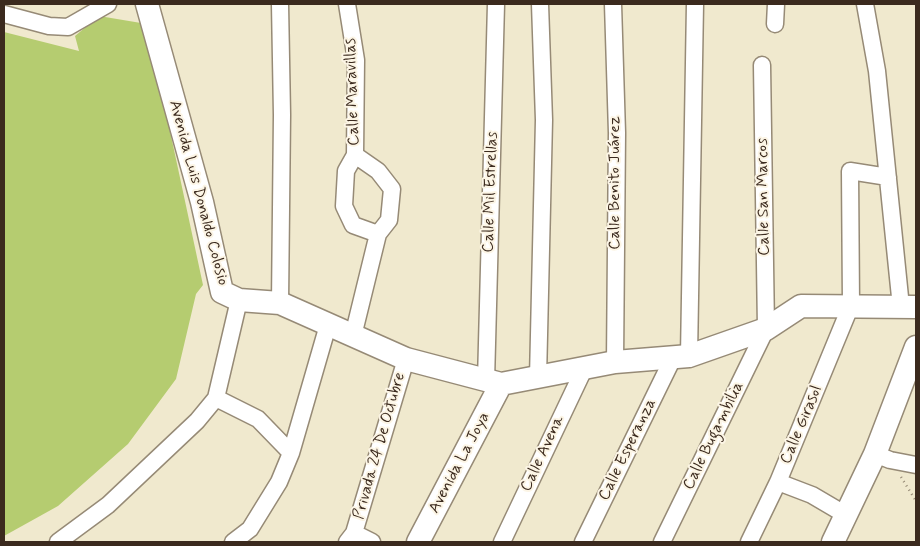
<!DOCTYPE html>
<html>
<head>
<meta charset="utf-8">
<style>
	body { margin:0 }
	#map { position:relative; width:920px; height:546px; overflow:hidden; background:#f0e9ce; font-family:Mynerve,sans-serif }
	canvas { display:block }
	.frame { position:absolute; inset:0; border:5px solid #3b2a1e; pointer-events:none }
</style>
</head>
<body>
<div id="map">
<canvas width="920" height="546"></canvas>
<div class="frame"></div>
</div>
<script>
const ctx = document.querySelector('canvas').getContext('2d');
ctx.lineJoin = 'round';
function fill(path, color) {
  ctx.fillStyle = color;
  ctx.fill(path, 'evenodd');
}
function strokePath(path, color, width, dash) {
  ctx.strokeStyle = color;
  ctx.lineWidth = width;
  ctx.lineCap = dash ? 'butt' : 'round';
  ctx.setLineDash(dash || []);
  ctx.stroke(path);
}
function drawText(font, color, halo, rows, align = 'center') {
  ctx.font = font + ' Mynerve,sans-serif';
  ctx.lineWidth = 4;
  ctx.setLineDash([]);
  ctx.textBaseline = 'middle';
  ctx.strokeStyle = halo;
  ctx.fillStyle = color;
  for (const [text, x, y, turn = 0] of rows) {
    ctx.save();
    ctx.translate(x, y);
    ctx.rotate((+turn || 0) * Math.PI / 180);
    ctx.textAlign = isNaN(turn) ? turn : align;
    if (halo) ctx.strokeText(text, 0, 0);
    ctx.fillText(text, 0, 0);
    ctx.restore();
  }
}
const green = new Path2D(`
	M99,16L147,24L203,285L196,294L176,379L128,444L58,506L4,536V32L79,51L75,36Z`);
const path = new Path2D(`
	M901,477L916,501`);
const street = new Path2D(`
	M280,4L282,115L280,303
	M347,4L356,60L355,155L346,171L344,206L353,225L378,234L353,336
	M613,4L617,133L615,362
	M865,4L877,71L901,307
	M4,14L49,26L68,27L108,4
	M775,24L776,4
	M355,155L378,171L392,189L389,220L378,234
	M689,356L695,4
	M538,378L544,120L540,4
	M486,381L496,4
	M216,398L258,419L291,453
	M875,454L890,460L916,465
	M778,482L812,495L846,515
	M354,533L372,542
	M58,542L108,505L197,421L216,398L239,300
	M233,542L250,529L279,482L291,453L328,325
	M347,542L354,533L406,359
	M502,542L585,367
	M583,542L673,358
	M662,542L766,329L762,65
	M749,542L778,482L851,305L850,171L888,177`);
const secondary = new Path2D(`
	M147,4L202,202L222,292L239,300L280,303L406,359L501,384L615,362L689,356L766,329L801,306L916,307
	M418,542L501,384
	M833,542L875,454L916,347`);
const streetNames = [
	["Calle Maravillas",353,92,-92],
	["Calle Benito Juárez",616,183,-90],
	["Calle Mil Estrellas",491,192,-88],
	["Avenida Luis Donaldo Colosio",198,193,75],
	["Calle San Marcos",764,197,-91],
	["Calle Girasol",802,425,-67],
	["Calle Bugambilia",714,436,-64],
	["Privada 24 De Octubre",380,446,-74],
	["Calle Esperanza",628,450,-64],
	["Calle Avena",543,454,-65],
	["Avenida La Joya",460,463,-62]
];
fill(green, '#b5cc70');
strokePath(street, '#968a76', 19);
strokePath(secondary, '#968a76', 25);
strokePath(path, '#968a76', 2.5, [1, 4]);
strokePath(street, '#fff', 16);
strokePath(secondary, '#fff', 22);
drawText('16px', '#3b2a1e', '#fcf5e5', streetNames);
</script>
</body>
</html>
